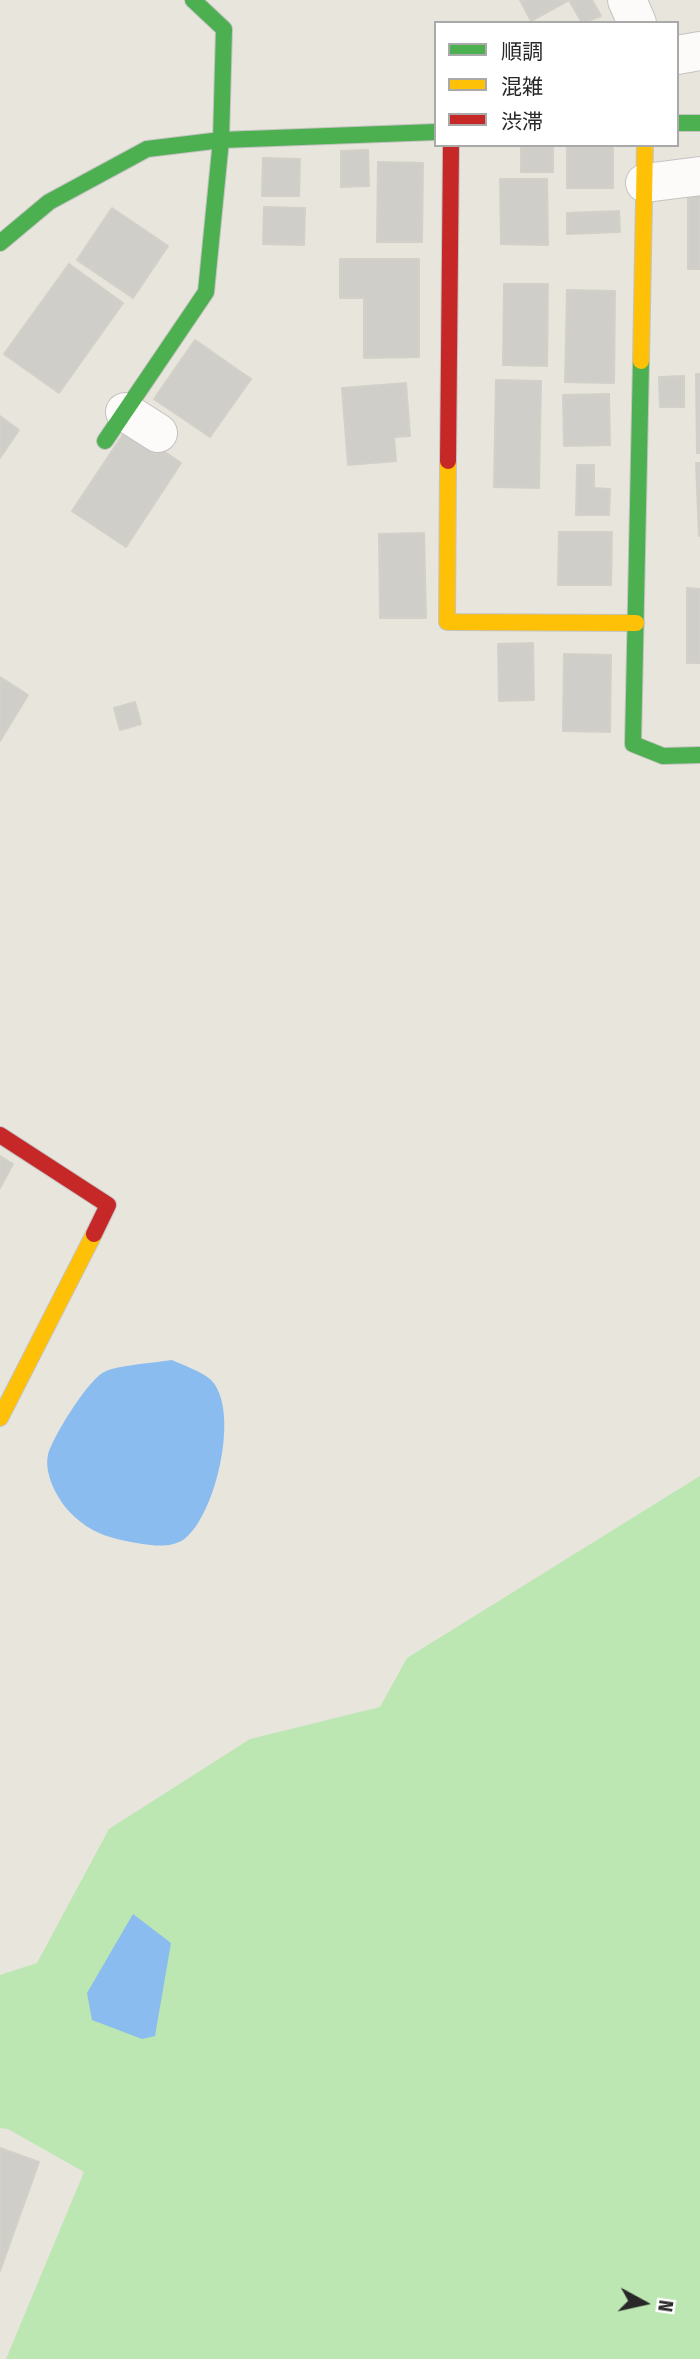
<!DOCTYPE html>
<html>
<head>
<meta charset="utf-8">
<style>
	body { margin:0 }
	#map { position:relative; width:700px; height:2359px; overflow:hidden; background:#e8e5dc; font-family:"Fira Sans Condensed","Noto Sans JP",sans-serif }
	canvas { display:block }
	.legend { position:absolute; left:434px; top:21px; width:245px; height:126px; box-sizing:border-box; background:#fff; border:2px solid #a9a9a9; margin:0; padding:9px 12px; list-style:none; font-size:21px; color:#282828 }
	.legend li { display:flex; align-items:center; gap:14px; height:35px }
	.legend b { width:35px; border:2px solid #a9a9a9 }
	.north { position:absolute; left:609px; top:2268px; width:70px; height:70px; -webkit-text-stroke:5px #fff; paint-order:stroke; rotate:98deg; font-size:19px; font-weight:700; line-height:28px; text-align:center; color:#282828 }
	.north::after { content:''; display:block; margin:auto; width:24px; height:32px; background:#282828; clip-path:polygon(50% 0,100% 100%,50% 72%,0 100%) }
</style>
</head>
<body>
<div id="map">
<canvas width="700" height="2359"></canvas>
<ul class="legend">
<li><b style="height:9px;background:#4caf50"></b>順調</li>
<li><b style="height:9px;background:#ffc107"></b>混雑</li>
<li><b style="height:9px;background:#c62828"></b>渋滞</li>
</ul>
<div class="north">N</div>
</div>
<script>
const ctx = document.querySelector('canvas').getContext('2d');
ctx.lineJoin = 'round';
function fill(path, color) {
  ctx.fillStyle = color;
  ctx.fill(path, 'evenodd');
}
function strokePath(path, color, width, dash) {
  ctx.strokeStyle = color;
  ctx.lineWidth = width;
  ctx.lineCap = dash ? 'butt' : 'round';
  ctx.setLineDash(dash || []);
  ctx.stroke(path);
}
const green = new Path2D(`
	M700,1476V2359H6L84,2172L8,2129L0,2128V1975L37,1963L109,1829L250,1739L380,1707L407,1658Z`);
const water = new Path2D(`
	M172,1360C183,1365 200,1371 210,1379C242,1408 215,1519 183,1540C167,1550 143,1544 126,1541C101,1536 84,1528 67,1509C56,1496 44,1473 48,1455C52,1438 88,1380 104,1372C118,1365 154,1363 172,1360Z
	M133,1914L171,1943L155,2036L142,2039L92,2020L87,1993Z`);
const building = new Path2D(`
	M520,0H592L601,16L582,23L569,0L531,21Z
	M567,145H613V188H567Z
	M521,146H553V172H521Z
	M368,150L369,186L341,187V151Z
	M263,158L300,159L299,196H262Z
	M378,162L423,163L422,242H377Z
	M500,179H547L548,245L501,244Z
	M700,186V269H688V187Z
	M264,207L305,208L304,245L263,244Z
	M112,208L168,246L133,298L77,260Z
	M619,211L620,232L567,234V213Z
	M340,259H419V357L364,358V298H340Z
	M69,264L123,303L59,393L4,354Z
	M504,284H548L547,366L503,365Z
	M567,290L615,291L614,383L565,382Z
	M195,340L251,379L210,437L154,399Z
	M696,374H700V453H697Z
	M684,376V407H660L659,377Z
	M496,380L541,381L539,488L494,487Z
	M406,383L410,436L394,437L396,461L348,465L342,388Z
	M609,394L610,445L564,446L563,395Z
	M0,416L19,430L0,458Z
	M128,427L181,463L126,547L72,511Z
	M696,463H700L699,536Z
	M577,465H594V488L610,489L609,515H576Z
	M559,532H612L611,585H558Z
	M424,533L426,618H380L379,534Z
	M687,588L700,589V663H687Z
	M533,643L534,700L499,701L498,644Z
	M564,654L611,655L610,732L563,731Z
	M0,677L28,695L0,741Z
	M135,702L141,724L120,730L114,708Z
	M0,1156L13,1164L0,1188Z
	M0,2148L39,2162L0,2271Z`);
const street = new Path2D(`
	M627,0L637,23
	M677,55L700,51
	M645,183L700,176
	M125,412L158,433`);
const fast = new Path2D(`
	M677,123H700
	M0,243L49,202L147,149L221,140L436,132
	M641,361L633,744L663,756L700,755
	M105,441L206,292L221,140L224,29L193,0`);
const slow = new Path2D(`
	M641,361L645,145
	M448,461L447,622L636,623
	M0,1418L94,1234`);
const jam = new Path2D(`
	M448,461L451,145
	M0,1135L108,1205L94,1234`);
fill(green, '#bce6b2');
fill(water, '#8abcef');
fill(building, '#d0cec8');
strokePath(building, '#d2d0c9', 2);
strokePath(street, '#c4c3c2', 40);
strokePath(fast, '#c4c3c2', 18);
strokePath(slow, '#c4c3c2', 18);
strokePath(jam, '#c4c3c2', 18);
strokePath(street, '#fcfbfa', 38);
strokePath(fast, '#4caf50', 16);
strokePath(slow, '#ffc107', 16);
strokePath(jam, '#c62828', 16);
</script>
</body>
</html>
